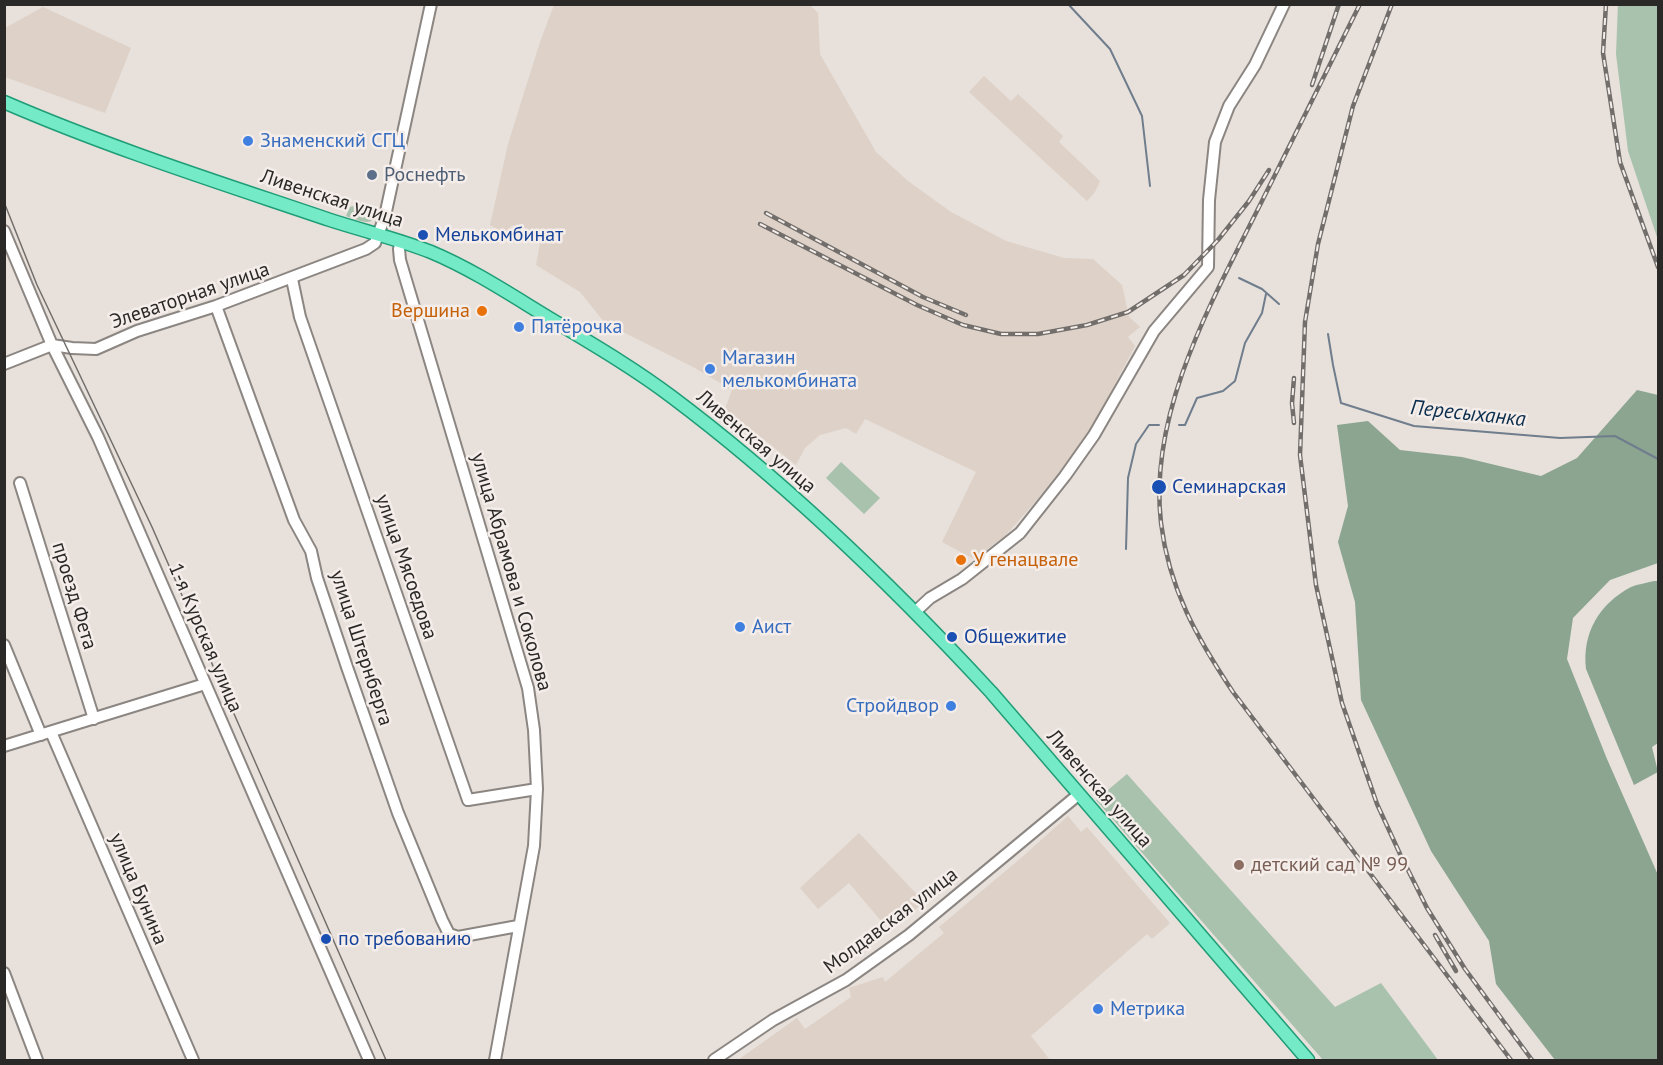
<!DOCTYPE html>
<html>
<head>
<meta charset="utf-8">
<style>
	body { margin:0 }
	#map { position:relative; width:1663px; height:1065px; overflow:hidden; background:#e7e0db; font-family:"PT Sans",sans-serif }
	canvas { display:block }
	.frame { position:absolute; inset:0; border:6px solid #2b2927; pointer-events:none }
</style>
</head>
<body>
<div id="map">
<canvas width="1663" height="1065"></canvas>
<div class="frame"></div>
</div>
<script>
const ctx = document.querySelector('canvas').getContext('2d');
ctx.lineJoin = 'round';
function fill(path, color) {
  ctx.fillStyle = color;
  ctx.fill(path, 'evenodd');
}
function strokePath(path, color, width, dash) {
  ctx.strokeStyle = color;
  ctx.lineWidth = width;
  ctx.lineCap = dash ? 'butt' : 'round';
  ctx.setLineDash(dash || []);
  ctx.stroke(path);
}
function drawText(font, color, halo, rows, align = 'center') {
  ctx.font = font + ' "PT Sans",sans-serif';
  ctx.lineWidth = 5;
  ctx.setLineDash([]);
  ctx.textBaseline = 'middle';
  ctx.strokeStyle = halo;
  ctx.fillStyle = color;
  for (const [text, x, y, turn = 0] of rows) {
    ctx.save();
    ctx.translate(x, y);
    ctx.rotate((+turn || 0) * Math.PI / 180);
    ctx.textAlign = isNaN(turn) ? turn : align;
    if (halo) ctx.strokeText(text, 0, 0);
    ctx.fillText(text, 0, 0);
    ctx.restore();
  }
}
const built = new Path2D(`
	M554,5H810L818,13L820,54L876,152L908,181L951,212L1006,241L1064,258L1093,259L1122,285L1129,317L1140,327L1128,337L1135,346L1088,435L1064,469L1006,535L974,559L942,542L976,472L865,419L856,434L846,428L820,435L805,448L796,465L725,409L732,390L695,368L605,323L580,292L536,265L540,243L513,225L504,233L490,225L508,144L540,42Z
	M43,7L131,48L105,113L5,77V28Z
	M984,76L1011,101L1018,94L1063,136L1059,142L1100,181L1095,192L1087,201L969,92Z
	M1068,816L1081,832L1087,827L1170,923L1152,939L1147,934L1031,1036L1050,1060H738L797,1018L805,1029L851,997L849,988L883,977L885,982L944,933L939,927L1021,858Z
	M859,833L924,902L908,916L882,922L849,883L818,909L800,888Z`);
const green = new Path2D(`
	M1618,4L1658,5V240L1628,151L1616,54Z
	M357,205L378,207L379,216C369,227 359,220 346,216L350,207Z
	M841,462L880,498L864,514L826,478Z
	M1127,774L1335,1007L1381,983L1438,1060H1323L1096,800Z`);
const forest = new Path2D(`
	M1637,390L1658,395V563L1610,580L1573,618L1567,659L1607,759L1658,875V1060H1555L1496,984L1489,941L1431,851L1361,700L1355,602L1338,542L1348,506L1337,425L1368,421L1400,450L1462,457L1541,476L1577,458Z
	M1654,581H1658V743L1652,747L1658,772L1634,785L1586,669C1582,633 1599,604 1631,587C1638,584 1647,583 1654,581Z`);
const stream = new Path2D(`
	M1068,4L1110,49L1142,116L1150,186
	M1239,278L1262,289L1279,304
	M1328,334L1333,365L1341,403L1414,426L1560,438L1615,436L1658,459
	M1179,425H1185L1197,398L1223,391L1235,381L1245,343L1262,313L1266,294
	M1126,549L1128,478L1136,444L1149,425H1159`);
const minor = new Path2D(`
	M4,231L52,345L98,437L369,1060
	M401,241L399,249L400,260L528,688L534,730L537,789L534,846L495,1060
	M292,279L300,317L468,800L537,789
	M216,306L294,520L311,551L317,578L347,667L398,813L442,920L449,934L458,937L518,926
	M4,364L52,345L72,348L96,349L137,331L216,306L366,249L375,243L385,216L431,4
	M20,483L94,719
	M915,612L930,598L962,579L1020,533L1065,476L1094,435L1154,331L1208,267L1209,200L1215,142L1229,106L1255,65L1284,4
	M4,645L41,735
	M51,732L193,1060
	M4,746L205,684
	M4,973L37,1060
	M714,1060L773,1020L846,980L909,935L1078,795`);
const major = new Path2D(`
	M4,102C110,148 221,183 330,220C364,231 398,239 431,252C474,270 514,297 554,321C594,345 635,369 672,397C788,484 893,586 991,692L1308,1060`);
const tram = new Path2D(`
	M4,202L37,285L152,527L386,1060`);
const rail = new Path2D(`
	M1360,4C1327,71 1294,137 1261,203C1213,299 1148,412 1161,523C1169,589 1197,638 1233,692L1511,1060
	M1392,4L1353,106L1318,244L1305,322L1300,455L1316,585L1342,703L1377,804L1400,854L1427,908L1465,969L1532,1060
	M1606,4L1603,53L1620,162L1658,267
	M1312,85L1339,4
	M766,213L923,297L966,315
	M760,224L917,305L963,325L1001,334H1038L1087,325L1128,312L1184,275L1218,240L1249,201L1269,170
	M1294,423L1292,403L1294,378
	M1435,935L1456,971`);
const markers = [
	[248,141,6,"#3f7fe0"],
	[372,175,6,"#5c6f8a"],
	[423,235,6,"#1a4fb4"],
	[482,311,6,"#e8710a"],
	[519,327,6,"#3f7fe0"],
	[710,369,6,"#3f7fe0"],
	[1159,487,8,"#1a4fb4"],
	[961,560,6,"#e8710a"],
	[740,627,6,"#3f7fe0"],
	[952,637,6,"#1a4fb4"],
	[951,706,6,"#3f7fe0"],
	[1239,865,6,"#8d6e63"],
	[326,939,6,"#1a4fb4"],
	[1098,1009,6,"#3f7fe0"]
];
const shopNames = [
	["Знаменский СГЦ",260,141],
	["Пятёрочка",531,327],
	["Магазин",722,358],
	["мелькомбината",722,381],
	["Аист",752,627],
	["Стройдвор",939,706,"right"],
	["Метрика",1110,1009]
];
const serviceNames = [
	["Роснефть",384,175]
];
const streetNames = [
	["Ливенская улица",332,199,18],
	["Элеваторная улица",190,296,-19],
	["Ливенская улица",756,442,40],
	["улица Мясоедова",406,567,71],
	["улица Абрамова и Соколова",511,572,74],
	["проезд Фета",74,596,73],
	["1-я Курская улица",205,638,67],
	["улица Штернберга",361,648,72],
	["Ливенская улица",1099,789,49],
	["улица Бунина",138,889,67],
	["Молдавская улица",891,921,-37]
];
const transitNames = [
	["Мелькомбинат",435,235],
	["Семинарская",1172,487],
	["Общежитие",964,637],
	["по требованию",338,939]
];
const foodNames = [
	["Вершина",470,311],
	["У генацвале",973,560,"left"]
];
const educationNames = [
	["детский сад № 99",1251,865]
];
const waterNames = [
	["Пересыханка",1468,414,6]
];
fill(built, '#ded1c7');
fill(green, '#a8c2ad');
fill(forest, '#8ba591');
strokePath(stream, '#6f7d8c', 2);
strokePath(minor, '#8c8682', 14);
strokePath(major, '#1f9d77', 15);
strokePath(minor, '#fff', 10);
strokePath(major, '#75eac7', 12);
strokePath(tram, '#726e6b', 1.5);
strokePath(rail, '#726e6b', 4.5);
strokePath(rail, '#f4ede9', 2, [7]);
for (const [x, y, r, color] of markers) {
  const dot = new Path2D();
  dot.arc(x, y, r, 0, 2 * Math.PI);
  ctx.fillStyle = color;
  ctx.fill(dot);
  strokePath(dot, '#f4ede9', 2);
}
drawText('20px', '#366cbe', '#f4ede9', shopNames, 'left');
drawText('20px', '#4e5e75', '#f4ede9', serviceNames, 'left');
drawText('20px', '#2b2927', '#f4ede9', streetNames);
drawText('20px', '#164399', '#f4ede9', transitNames, 'left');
drawText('20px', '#c56008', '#f4ede9', foodNames, 'right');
drawText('20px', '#785e54', '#f4ede9', educationNames, 'left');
drawText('italic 21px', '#0b2e4e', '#f4ede9', waterNames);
</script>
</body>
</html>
